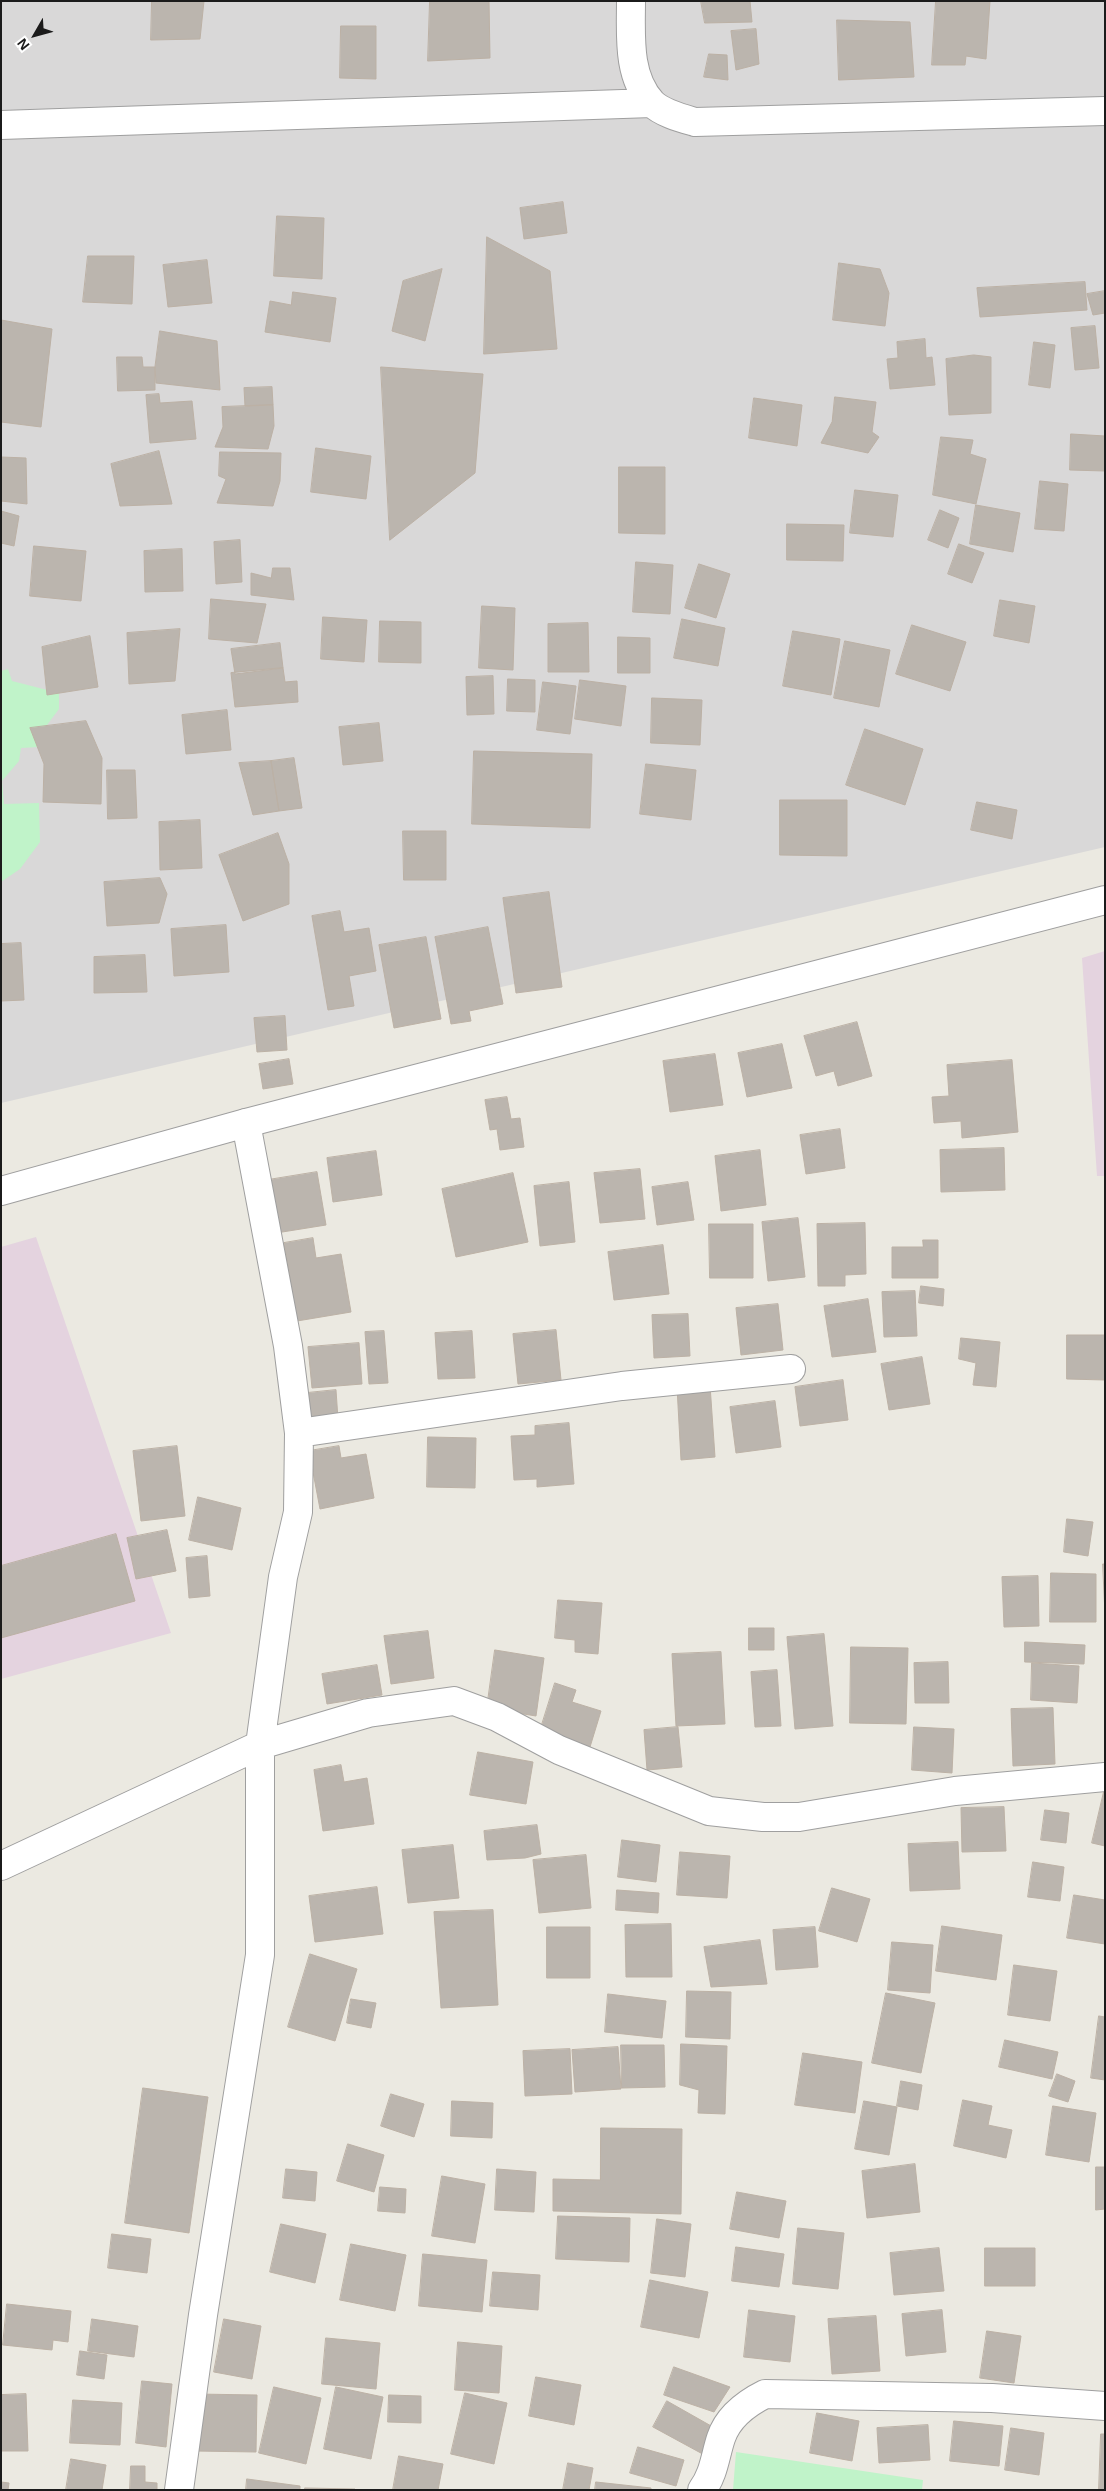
<!DOCTYPE html>
<html>
<head>
<meta charset="utf-8">
<style>
	body { margin:0 }
	#map { position:relative; width:1106px; height:2491px; overflow:hidden; background:#ebe9e1; font-family:Arial,sans-serif }
	canvas { display:block }
	.frame { position:absolute; inset:0; border:2px solid #1b1b1b; pointer-events:none }
	.north { position:absolute; left:10px; top:10px; width:50px; height:50px; -webkit-text-stroke:4px #fff; paint-order:stroke; rotate:232deg; font-size:14px; font-weight:700; line-height:20px; text-align:center; color:#1b1b1b }
	.north::after { content:''; display:block; margin:auto; width:18px; height:22px; background:#1b1b1b; clip-path:polygon(50% 0,100% 100%,50% 72%,0 100%) }
</style>
</head>
<body>
<div id="map">
<canvas width="1106" height="2491"></canvas>
<div class="frame"></div>
<div class="north">N</div>
</div>
<script>
const ctx = document.querySelector('canvas').getContext('2d');
ctx.lineJoin = 'round';
function fill(path, color) {
  ctx.fillStyle = color;
  ctx.fill(path, 'evenodd');
}
function strokePath(path, color, width, dash) {
  ctx.strokeStyle = color;
  ctx.lineWidth = width;
  ctx.lineCap = dash ? 'butt' : 'round';
  ctx.setLineDash(dash || []);
  ctx.stroke(path);
}
const residential = new Path2D(`
	M1,1H1105V847L1,1103Z`);
const industrial = new Path2D(`
	M1105,951V1176H1097L1082,958Z
	M36,1237L171,1633L1,1679V1247Z`);
const park = new Path2D(`
	M8,669L12,681L59,693V709L41,733L39,747L21,748L19,761L2,781L4,804L39,803L40,842L20,869L1,882V671Z
	M736,2452L923,2480L922,2490H733Z`);
const building = new Path2D(`
	M152,1H204L200,39L151,40Z
	M430,1H489L490,58L428,61Z
	M701,1H750L752,22L705,23Z
	M936,1H990L986,59L966,56L965,65H932Z
	M837,20L910,22L914,77L839,80Z
	M341,26H376V79L340,78Z
	M756,29L759,64L736,70L731,31Z
	M709,54L727,55L728,80L704,77Z
	M563,202L567,233L524,239L520,208Z
	M277,216L324,218L322,279L274,276Z
	M487,237L550,271L557,349L484,354Z
	M88,256H134L132,304L83,302Z
	M207,260L212,303L168,307L163,265Z
	M839,263L880,269L889,293L885,326L833,320Z
	M442,269L425,341L392,331L403,281Z
	M1085,282L1087,310L980,317L977,288Z
	M1105,291V313L1093,315L1087,294Z
	M293,292L336,298L330,342L265,332L270,301L291,305Z
	M1,320L52,329L41,427L1,422Z
	M1095,326L1099,368L1075,370L1071,328Z
	M160,331L217,341L220,390L156,383L155,367Z
	M925,339L926,358L932,357L935,385L890,389L887,359L898,358L897,342Z
	M1034,342L1055,345L1050,388L1029,385Z
	M974,355L991,357V413L949,415L946,359Z
	M117,357H142L143,367H155V390L118,391Z
	M381,367L483,374L475,473L390,540Z
	M272,387L273,405L245,406L244,388Z
	M159,394L160,403L192,401L196,439L150,443L146,395Z
	M835,397L876,402L872,432L879,437L868,453L821,443L832,422Z
	M754,398L802,405L797,446L749,438Z
	M273,405L274,426L268,449L215,447L223,427L222,407Z
	M1071,434L1105,436V471L1070,470Z
	M941,437L973,440L970,454L986,459L976,504L933,495Z
	M316,448L371,456L366,499L311,492Z
	M159,451L172,504L120,506L111,464Z
	M220,452L281,453L280,481L273,506L217,503L226,479L219,476Z
	M1,457L26,458L27,504L1,501Z
	M619,467H665V534L619,533Z
	M1040,481L1068,484L1064,531L1035,529Z
	M855,490L898,495L893,537L850,533Z
	M976,505L1020,513L1013,552L970,544Z
	M940,510L959,518L948,548L928,540Z
	M1,511L19,516L14,546L1,543Z
	M787,524L844,525L843,561L787,560Z
	M240,540L242,582L216,584L214,542Z
	M959,544L984,553L972,583L948,574Z
	M34,546L86,551L81,601L30,596Z
	M182,549L183,591L145,592L144,551Z
	M636,562L673,565L670,614L633,612Z
	M699,564L730,574L716,618L685,608Z
	M273,568H290L294,600L251,595V573L271,578Z
	M211,599L266,604L257,643L209,639Z
	M1000,600L1035,606L1029,643L994,636Z
	M482,606L515,608L513,670L479,668Z
	M323,617L367,620L364,662L321,659Z
	M682,619L725,628L718,666L674,658Z
	M380,621L421,622V663L379,662Z
	M588,623L589,672H548V624Z
	M912,625L966,642L950,691L896,674Z
	M180,629L175,681L129,684L127,633Z
	M793,631L840,639L831,695L783,686Z
	M90,636L98,687L47,695L42,647Z
	M618,637L650,638V673H618Z
	M845,641L890,650L879,707L834,698Z
	M280,643L283,668L235,674L231,649Z
	M283,668L285,682L297,681L298,702L235,707L231,673Z
	M493,676L494,714L467,715L466,677Z
	M508,679L535,680V712L507,711Z
	M580,680L626,686L621,726L575,719Z
	M543,682L576,686L570,734L537,730Z
	M652,698L702,700L700,745L651,743Z
	M227,710L231,750L186,754L182,715Z
	M86,721L102,758L101,804L43,802L44,764L30,728Z
	M379,723L383,761L343,765L339,727Z
	M865,729L923,749L905,805L846,785Z
	M474,751L592,754L590,828L472,824Z
	M294,758L302,808L279,811L271,761Z
	M271,761L279,811L253,815L239,763Z
	M646,764L696,770L691,820L640,814Z
	M107,770H135L137,818L108,819Z
	M780,800H847V856L780,855Z
	M977,802L1017,810L1012,839L971,830Z
	M200,820L202,868L160,870L159,822Z
	M403,831H446V880H404Z
	M278,833L289,864V904L243,921L219,855Z
	M160,878L167,894L159,923L107,926L104,882Z
	M549,892L562,987L516,993L503,898Z
	M340,911L344,932L369,928L376,971L349,976L354,1006L328,1010L312,916Z
	M226,925L229,972L174,976L171,929Z
	M488,927L503,1004L469,1011L471,1021L451,1024L435,937Z
	M426,937L441,1019L394,1028L379,945Z
	M21,943L24,1000L1,1001V944Z
	M145,955L147,992L94,993V957Z
	M285,1016L287,1050L257,1052L254,1018Z
	M857,1022L872,1076L838,1086L834,1071L816,1076L804,1036Z
	M782,1044L792,1088L747,1097L738,1053Z
	M715,1054L723,1105L670,1112L663,1061Z
	M289,1059L293,1084L263,1089L259,1064Z
	M1012,1060L1018,1132L962,1138L961,1121L934,1123L932,1097L949,1096L947,1065Z
	M507,1097L511,1119L520,1118L524,1147L500,1150L497,1129L490,1130L485,1100Z
	M840,1129L845,1168L806,1174L800,1135Z
	M1004,1148L1005,1190L941,1192L940,1150Z
	M760,1150L766,1205L721,1211L715,1156Z
	M376,1151L382,1195L333,1202L327,1158Z
	M640,1169L645,1219L600,1223L594,1173Z
	M317,1172L326,1225L276,1233L268,1180Z
	M513,1173L528,1242L456,1257L442,1189Z
	M569,1182L575,1242L540,1246L534,1186Z
	M688,1182L694,1220L657,1225L652,1187Z
	M798,1218L805,1277L768,1281L762,1222Z
	M865,1223L866,1274L845,1275V1286H818L817,1224Z
	M709,1224H753V1278H710Z
	M313,1238L316,1258L341,1254L351,1312L297,1321L284,1243Z
	M923,1240H938V1278H892V1247H923Z
	M663,1245L669,1294L614,1300L608,1252Z
	M921,1286L944,1289L943,1306L919,1303Z
	M915,1291L917,1336L884,1337L882,1292Z
	M868,1299L876,1352L832,1357L824,1306Z
	M778,1304L783,1350L741,1355L736,1308Z
	M688,1314L690,1356L654,1358L652,1315Z
	M556,1330L561,1380L518,1384L513,1334Z
	M384,1331L388,1383L369,1384L365,1332Z
	M472,1331L475,1378L438,1379L435,1333Z
	M1067,1335H1105V1380L1067,1379Z
	M961,1338L1000,1342L996,1387L973,1385L976,1363L959,1359Z
	M359,1343L362,1384L312,1388L308,1347Z
	M922,1357L930,1404L889,1410L881,1364Z
	M843,1380L848,1420L800,1426L795,1387Z
	M710,1385L715,1457L681,1460L677,1387Z
	M336,1390L338,1419L309,1421L307,1393Z
	M775,1401L781,1447L736,1453L730,1407Z
	M569,1423L574,1484L537,1487V1479L514,1480L511,1436L535,1435V1426Z
	M428,1437L476,1438L475,1488L427,1487Z
	M177,1446L185,1516L141,1521L133,1451Z
	M339,1446L341,1458L366,1454L374,1498L320,1509L309,1451Z
	M198,1497L241,1508L232,1550L189,1540Z
	M1067,1519L1093,1522L1088,1556L1064,1552Z
	M167,1530L176,1571L136,1579L127,1538Z
	M116,1534L135,1601L1,1638V1566Z
	M207,1556L210,1596L189,1598L186,1558Z
	M1103,1564H1105V1613Z
	M1051,1573L1096,1574V1622H1050Z
	M1038,1576L1039,1626L1004,1627L1002,1577Z
	M558,1600L602,1603L598,1654L575,1652V1640L555,1638Z
	M749,1628H774V1650H749Z
	M428,1631L434,1678L391,1684L384,1636Z
	M824,1634L833,1726L795,1729L787,1637Z
	M1025,1642L1085,1645L1084,1664L1025,1662Z
	M851,1647L908,1648L906,1724L850,1723Z
	M495,1650L544,1658L536,1716L487,1708Z
	M721,1652L725,1724L676,1726L672,1654Z
	M948,1662L949,1703H915L914,1663Z
	M1032,1663L1079,1666L1077,1703L1031,1700Z
	M377,1665L382,1695L327,1704L322,1674Z
	M777,1670L781,1726L755,1727L751,1672Z
	M555,1683L576,1690L572,1702L601,1711L590,1747L540,1731Z
	M1053,1708L1055,1764L1013,1766L1011,1709Z
	M678,1727L682,1767L647,1770L644,1730Z
	M914,1727L954,1729L952,1773L912,1770Z
	M478,1752L533,1762L526,1804L470,1795Z
	M341,1765L344,1782L367,1778L374,1824L323,1831L314,1770Z
	M1105,1786V1846L1092,1843Z
	M1004,1807L1006,1851L962,1852L961,1808Z
	M1045,1810L1069,1813L1066,1843L1041,1840Z
	M537,1825L541,1854L525,1858L487,1860L484,1831Z
	M622,1840L660,1845L656,1882L618,1877Z
	M958,1842L960,1889L910,1891L908,1844Z
	M453,1845L459,1898L408,1903L402,1850Z
	M680,1852L730,1856L727,1898L677,1895Z
	M586,1855L591,1908L539,1913L533,1860Z
	M1033,1862L1064,1867L1060,1901L1028,1897Z
	M377,1887L383,1934L315,1942L309,1896Z
	M832,1888L870,1899L857,1942L819,1931Z
	M617,1890L659,1893L658,1913L616,1910Z
	M1074,1895L1105,1900V1944L1067,1938Z
	M493,1910L498,2005L441,2008L434,1912Z
	M671,1924L672,1977H626L625,1925Z
	M942,1926L1002,1935L996,1980L936,1971Z
	M547,1927H590V1978H547Z
	M815,1927L818,1967L776,1970L773,1930Z
	M760,1940L767,1984L711,1987L704,1947Z
	M892,1942L933,1945L930,1993L888,1990Z
	M310,1954L357,1969L335,2041L288,2027Z
	M1014,1965L1057,1971L1050,2021L1008,2015Z
	M687,1991L731,1992L730,2039L686,2037Z
	M886,1993L935,2003L921,2073L872,2063Z
	M608,1994L666,2001L662,2038L605,2032Z
	M351,1999L376,2003L371,2028L347,2023Z
	M1099,2016L1105,2017V2080L1091,2078Z
	M1005,2040L1058,2052L1052,2079L999,2067Z
	M681,2044L727,2046L725,2114L698,2113L699,2090L680,2085Z
	M621,2045H664L665,2087L622,2088Z
	M618,2047L621,2089L575,2092L572,2050Z
	M570,2049L572,2094L525,2096L523,2051Z
	M803,2053L862,2062L855,2113L795,2105Z
	M1057,2074L1075,2081L1068,2102L1049,2096Z
	M901,2081L922,2085L918,2110L897,2106Z
	M143,2088L208,2097L189,2233L125,2223Z
	M391,2094L424,2104L414,2137L381,2126Z
	M963,2100L992,2106L988,2125L1012,2130L1006,2158L954,2146Z
	M452,2101L493,2103L492,2138L451,2136Z
	M864,2101L897,2107L889,2155L855,2149Z
	M1053,2106L1096,2113L1089,2162L1046,2155Z
	M601,2128L682,2129L681,2214L553,2211V2179L600,2180Z
	M348,2144L384,2155L374,2192L337,2181Z
	M915,2164L920,2212L867,2218L862,2171Z
	M1096,2167H1105V2209L1096,2210Z
	M286,2169L317,2172L315,2201L283,2198Z
	M497,2169L536,2172L534,2212L495,2210Z
	M442,2176L485,2184L475,2243L432,2236Z
	M380,2187L406,2189L405,2213L378,2211Z
	M737,2192L786,2201L779,2238L730,2229Z
	M558,2216L630,2218L629,2262L556,2259Z
	M657,2219L691,2224L685,2277L651,2273Z
	M281,2224L326,2234L315,2283L270,2272Z
	M798,2228L844,2233L838,2289L793,2284Z
	M112,2234L151,2239L147,2273L108,2268Z
	M351,2244L406,2255L395,2311L340,2300Z
	M736,2247L784,2254L779,2287L732,2281Z
	M939,2248L944,2291L894,2295L890,2253Z
	M985,2248H1035V2286H985Z
	M423,2254L487,2260L482,2312L419,2306Z
	M493,2272L540,2275L538,2310L490,2306Z
	M650,2280L708,2292L699,2338L641,2327Z
	M7,2304L71,2311L68,2342L53,2340L52,2350L3,2345Z
	M749,2310L795,2316L790,2362L744,2357Z
	M942,2310L946,2352L906,2356L902,2314Z
	M876,2316L880,2371L832,2374L828,2319Z
	M92,2319L138,2326L134,2357L88,2351Z
	M224,2319L261,2326L252,2379L214,2372Z
	M987,2331L1021,2336L1014,2383L980,2378Z
	M326,2338L380,2343L376,2389L322,2384Z
	M458,2342L502,2346L499,2393L455,2390Z
	M80,2351L107,2355L104,2379L77,2375Z
	M674,2367L730,2387L714,2412L664,2395Z
	M536,2377L581,2385L574,2425L529,2416Z
	M142,2381L172,2384L166,2447L136,2443Z
	M274,2387L321,2398L306,2464L259,2453Z
	M336,2387L383,2397L371,2459L324,2449Z
	M465,2393L507,2403L494,2464L451,2454Z
	M26,2394L28,2451H1V2395Z
	M196,2394L257,2395L256,2452L195,2451Z
	M389,2395L421,2396V2423L388,2422Z
	M73,2400L122,2403L120,2445L70,2443Z
	M667,2401L720,2431L710,2458L653,2427Z
	M817,2413L859,2421L852,2461L810,2453Z
	M954,2421L1003,2426L999,2466L950,2461Z
	M928,2425L930,2460L879,2463L877,2428Z
	M1011,2428L1044,2433L1039,2475L1005,2470Z
	M1101,2434H1105V2490H1099Z
	M638,2447L684,2460L676,2486L630,2473Z
	M399,2456L443,2464L438,2490H393Z
	M71,2459L106,2465L102,2490H66Z
	M568,2463L593,2468L589,2490H563Z
	M131,2466H145V2482L157,2483V2490H130Z
	M247,2479L300,2486V2490H246Z
	M1,2482L9,2483L8,2490H1Z
	M596,2482L651,2488V2490H595Z
	M305,2488L355,2489V2490H305Z`);
const minor = new Path2D(`
	M631,1C631,35 627,76 652,103C662,113 681,118 695,122L1105,111
	M1,125L652,103
	M299,1433L622,1386L791,1369
	M1,1866L260,1745L283,1577L298,1512L299,1433L288,1346L246,1123
	M179,2490L203,2315L260,1955V1745L368,1713L454,1701L497,1717L559,1750L709,1811L763,1817H799L955,1791L1105,1777
	M702,2490C714,2474 715,2456 721,2438C728,2417 747,2403 765,2394L992,2398L1105,2406`);
const tertiary = new Path2D(`
	M1,1191L246,1123L1105,900`);
fill(residential, '#d9d8d8');
fill(industrial, '#e4d3df');
fill(park, '#c0f3c9');
fill(building, '#bbb5ae');
strokePath(building, '#bcb1a5', 1);
strokePath(minor, '#9f9f9f', 30);
strokePath(tertiary, '#9f9f9f', 30);
strokePath(minor, '#fff', 28);
strokePath(tertiary, '#fff', 28);
</script>
</body>
</html>
